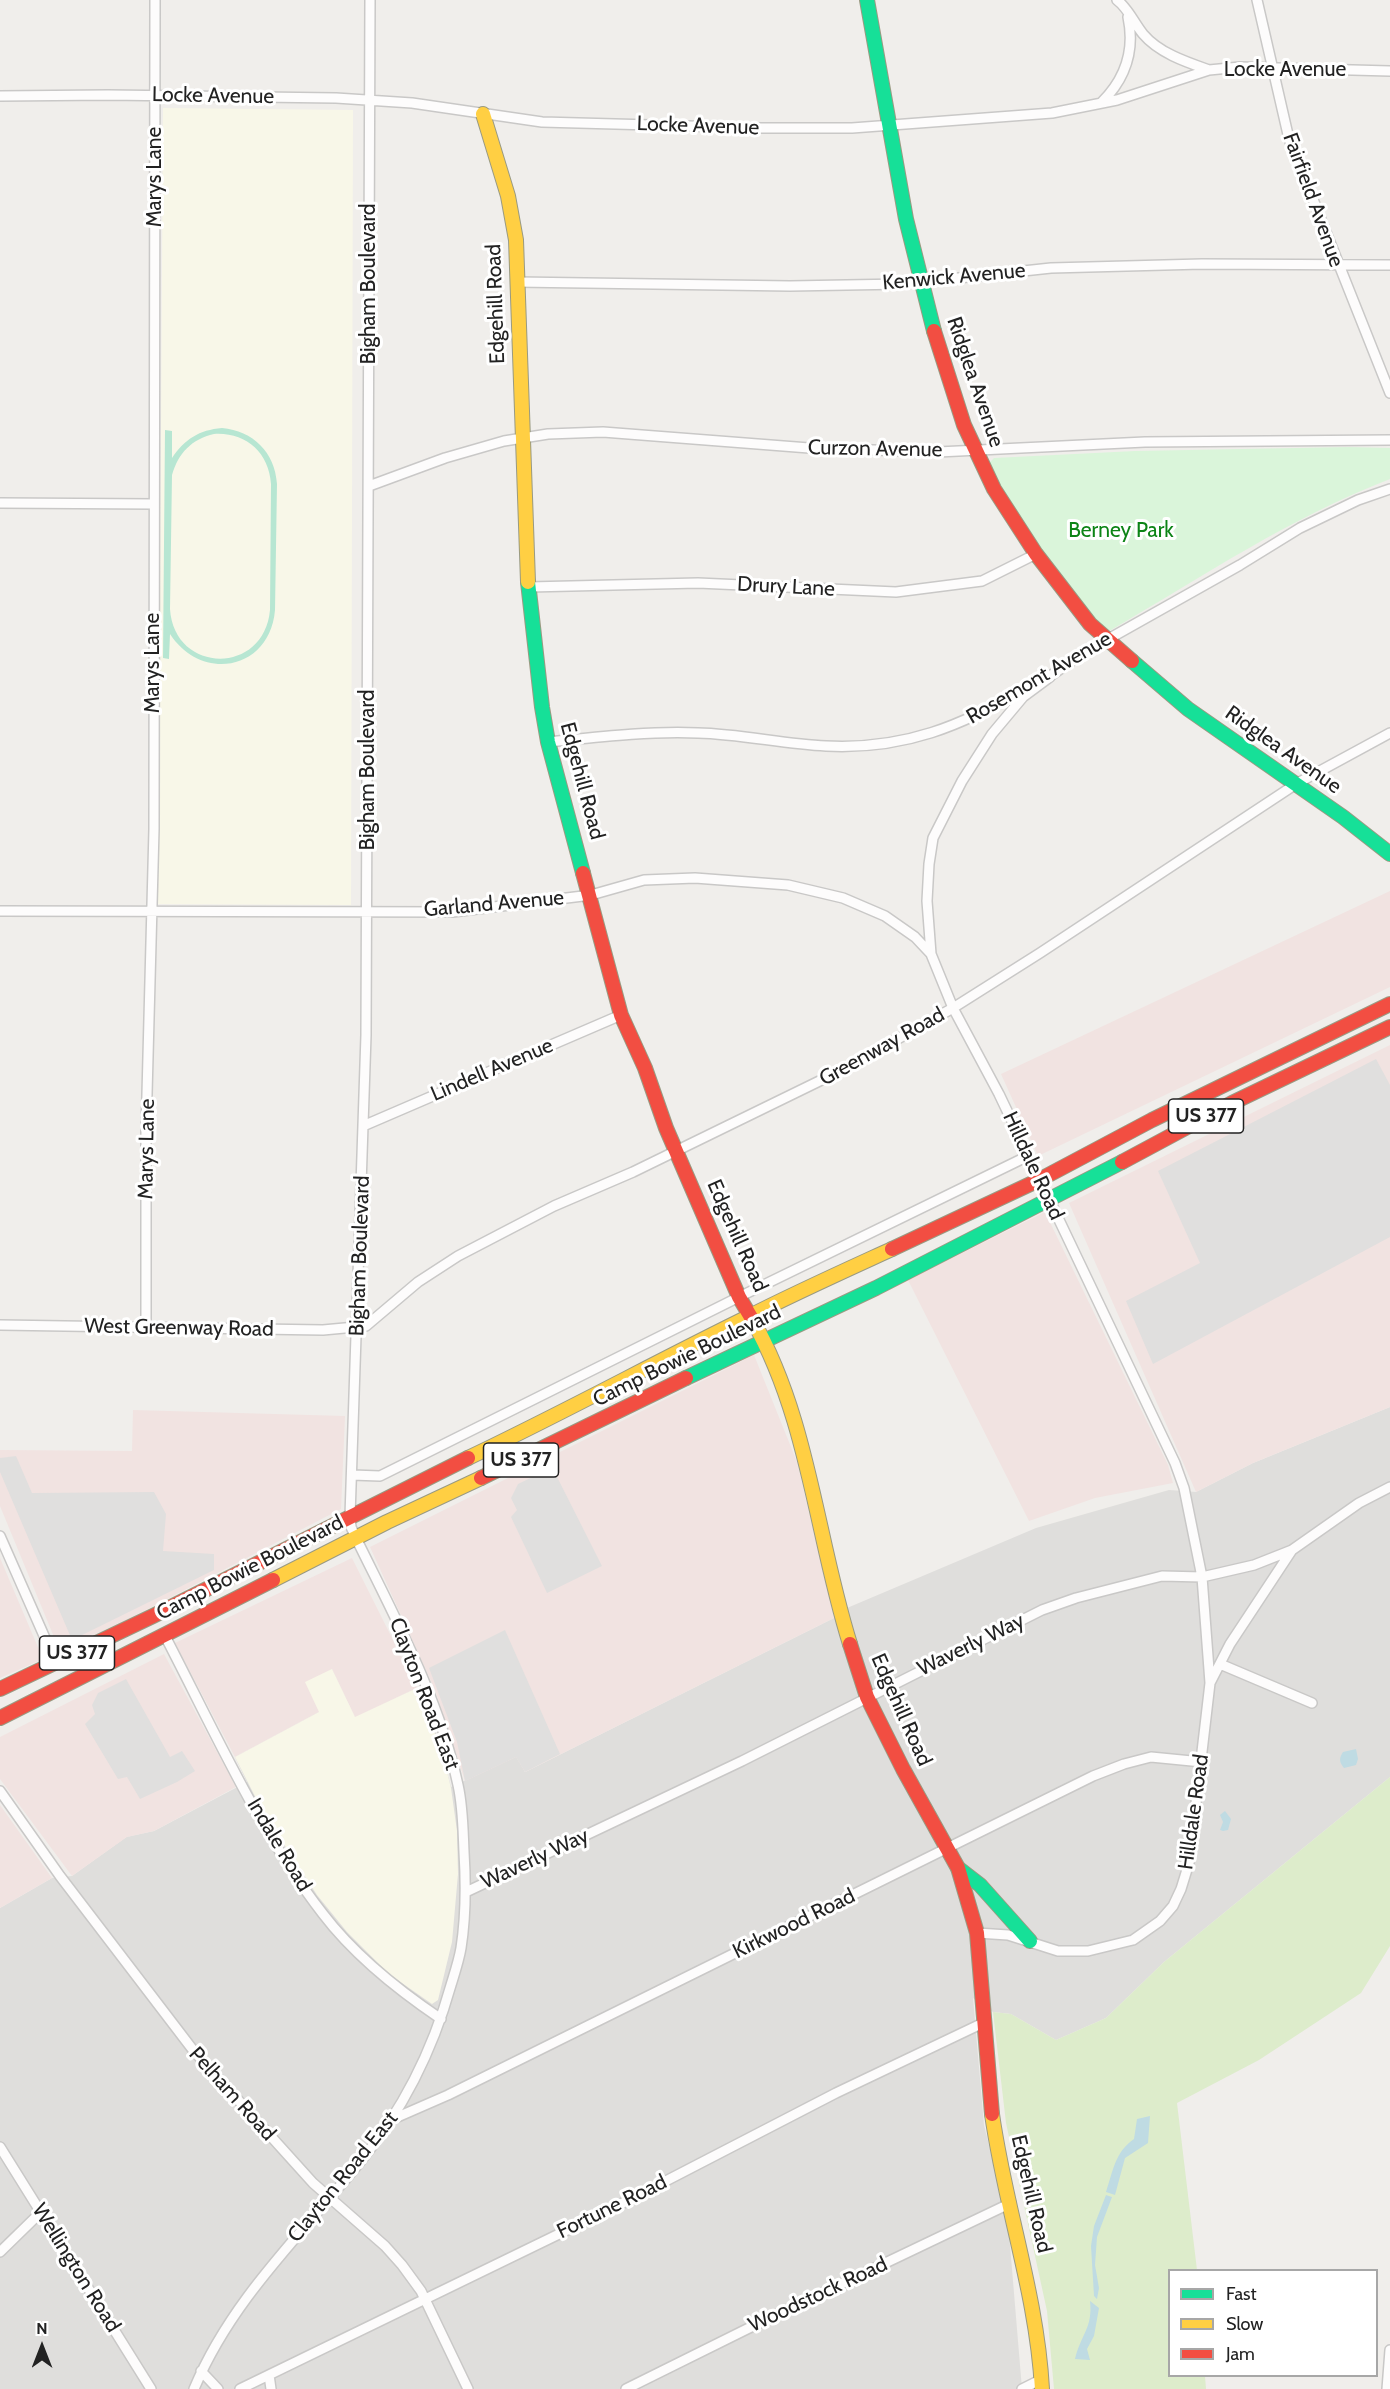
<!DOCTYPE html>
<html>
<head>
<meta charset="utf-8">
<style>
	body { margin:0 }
	#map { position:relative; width:1390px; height:2389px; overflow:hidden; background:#f0eeeb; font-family:Cabin,sans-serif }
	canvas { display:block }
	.legend { position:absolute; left:1168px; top:2269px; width:210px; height:108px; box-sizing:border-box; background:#fff; border:2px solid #a7a7a7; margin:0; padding:8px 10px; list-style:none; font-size:18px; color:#222 }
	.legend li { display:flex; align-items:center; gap:12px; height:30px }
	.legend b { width:30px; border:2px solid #a7a7a7 }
	.north { position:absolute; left:12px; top:2317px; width:60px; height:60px; -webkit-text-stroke:4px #fff; paint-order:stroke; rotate:0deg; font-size:16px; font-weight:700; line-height:24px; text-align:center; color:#222 }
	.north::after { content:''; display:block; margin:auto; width:21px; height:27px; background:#222; clip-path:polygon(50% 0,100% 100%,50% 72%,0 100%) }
</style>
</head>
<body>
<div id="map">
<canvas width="1390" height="2389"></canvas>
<ul class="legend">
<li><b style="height:8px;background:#16e098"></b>Fast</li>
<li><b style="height:8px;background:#ffcf43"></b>Slow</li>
<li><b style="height:8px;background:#f24e42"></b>Jam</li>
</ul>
<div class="north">N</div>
</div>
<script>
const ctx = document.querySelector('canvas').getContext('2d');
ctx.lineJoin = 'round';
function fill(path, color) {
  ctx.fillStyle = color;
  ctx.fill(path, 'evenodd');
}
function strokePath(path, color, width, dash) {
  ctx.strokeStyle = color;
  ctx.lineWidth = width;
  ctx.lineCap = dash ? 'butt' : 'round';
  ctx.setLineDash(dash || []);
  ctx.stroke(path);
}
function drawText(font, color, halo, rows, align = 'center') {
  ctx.font = font + ' Cabin,sans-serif';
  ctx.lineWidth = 6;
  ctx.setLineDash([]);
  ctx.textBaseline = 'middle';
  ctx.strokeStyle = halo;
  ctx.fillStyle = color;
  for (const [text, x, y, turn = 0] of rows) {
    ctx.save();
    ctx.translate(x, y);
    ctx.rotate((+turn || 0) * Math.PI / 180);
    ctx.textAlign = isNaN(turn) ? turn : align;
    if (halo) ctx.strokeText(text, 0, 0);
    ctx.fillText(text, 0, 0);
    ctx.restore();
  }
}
const residential = new Path2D(`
	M1390,1407V1777L1164,1962L1106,2018L1056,2040L1011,2014L993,2012L973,1998L984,2125L1008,2221L1022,2389H0V1908L52,1878L72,1876L126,1837L154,1831L247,1782L235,1757L319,1712L332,1669L355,1717L417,1688L435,1729L451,1787L517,1756L525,1772L834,1618L847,1608L1036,1528L1169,1490L1196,1492L1253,1463Z`);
const commercial = new Path2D(`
	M1390,891V987L1038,1156L1001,1074Z
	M1390,1045V1407L1253,1463L1196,1492L1069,1203Z
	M1045,1212L1168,1465L1173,1483L1095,1498L1029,1521L908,1280Z
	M754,1355L797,1462L834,1618L525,1772L516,1757L465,1781L435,1690L370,1547Z
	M133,1410L345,1416L341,1509L61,1654L0,1506V1450L132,1451Z
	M0,1558L43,1659L0,1678Z
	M352,1558L417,1688L355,1718L332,1669L319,1712L235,1757L175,1643Z
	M164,1654L236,1787L154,1831L127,1837L72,1876L0,1779V1737Z
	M0,1805L52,1878L0,1908Z`);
const education = new Path2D(`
	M163,108L353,110L351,905L158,904Z
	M332,1669L355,1717L417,1688L442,1752L451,1788L457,1831L458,1874L452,1942L438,2000L432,2004L389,1974L347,1932L317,1895L263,1812L235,1757L319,1712L305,1682Z`);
const grass = new Path2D(`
	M1390,1777V1946L1361,1993L1259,2060L1177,2103L1197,2270H1170V2376H1205L1206,2389H1054L1047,2311L1006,2123L993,2012L1011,2014L1056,2040L1106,2018L1164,1962Z`);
const park = new Path2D(`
	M1349,447L1390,448V479C1291,517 1202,577 1111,630H1105L1059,581L996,485L989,463L994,458L1135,451Z`);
const pitch = new Path2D(`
	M222,428C253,431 275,452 277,484L275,610C270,670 202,683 170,634L169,659L163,658L165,430L172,431V458C185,439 199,430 222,428ZM214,434C245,432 269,452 271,484L270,610C264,676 174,674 170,609L172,475C178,453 192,439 214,434Z`);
const parking = new Path2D(`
	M1376,1059L1390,1085V1237L1153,1364L1126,1301L1200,1263L1158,1171Z
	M16,1456L32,1493L154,1492L166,1514L163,1551L214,1554V1570L72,1640L0,1472V1458Z
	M549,1469L554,1471L602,1566L547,1593L511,1517L517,1510L511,1498L518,1484Z
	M505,1630L560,1754L525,1772L516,1757L465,1781L457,1742L429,1668Z
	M126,1679L170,1757L182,1751L195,1771L177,1782L140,1799L127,1777L118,1779L85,1724L95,1714L92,1705L98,1693Z`);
const water = new Path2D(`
	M1356,1749L1358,1759L1356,1765L1344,1768C1339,1762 1339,1758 1343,1752Z
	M1225,1811L1231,1819L1228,1830L1223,1831L1220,1830L1223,1822L1220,1815Z
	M1150,2116L1148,2143L1125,2158L1115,2195L1106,2192C1113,2171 1115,2152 1134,2139L1137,2119Z
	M1106,2195L1112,2197L1097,2237L1095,2265L1099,2288L1097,2299L1094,2296L1091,2246L1094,2226Z
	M1090,2301L1099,2308L1094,2336L1087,2349L1090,2360L1075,2359C1081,2334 1093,2328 1090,2301Z`);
const street = new Path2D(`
	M1117,0C1128,8 1134,23 1143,34C1159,53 1186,62 1209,70
	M1257,0L1289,139L1390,393
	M0,96L108,95L336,98L412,103L542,122L761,128H852L1052,113L1117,100L1209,70L1240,67L1390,71
	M1102,102C1126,78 1135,50 1128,17
	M517,282L790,286L903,284L1051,268L1202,264L1390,265
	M369,486L445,458L504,441L548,434L603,432L809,448L938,452L1145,442L1390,440
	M0,503L154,504
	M529,587L698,583L896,592L982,581L1036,554
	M1046,679L1080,655L1240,565L1300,528L1358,500L1390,489
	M548,742C598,737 647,731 698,733C741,734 783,744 826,746C904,750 962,726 1028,687
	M0,911L453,912L591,895L644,880L695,878L788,885L843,898L885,916L915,937L931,954
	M363,1126L621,1015
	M0,1325L323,1330L366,1326L418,1282L458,1256L554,1206L633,1172L842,1070L953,1008L1040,953L1296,784L1390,733
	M146,1327V1132L154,829L155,0
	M352,1475L380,1476L739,1297L1028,1156
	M0,1536L56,1663
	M164,1634C212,1726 259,1832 323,1914C355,1956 398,1990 441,2019
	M1220,1664L1312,1703
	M1210,1683L1230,1644L1292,1550
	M0,1791L60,1876L193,2050L313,2183L385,2246L402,2265L421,2291L468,2389
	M466,1892L742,1761L1042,1610L1076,1598L1162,1576L1202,1577L1254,1565L1292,1550L1359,1503L1390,1487
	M977,1933L1008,1935L1058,1951H1088L1133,1940L1160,1921L1173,1906L1181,1889L1189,1863L1210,1683L1202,1577L1184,1488L1175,1463L999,1094L953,1008L931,954L927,901L929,864L933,838L962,781L992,734L1023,697L1050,677
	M393,2119L448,2095L1093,1776L1124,1764L1151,1757L1202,1762
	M0,2147L151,2389
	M0,2252L41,2212
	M201,2371L218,2389
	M269,2375L271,2389
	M194,2389C231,2300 300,2236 360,2162C403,2110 433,2049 451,1985C455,1972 459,1960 461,1948C466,1916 466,1884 464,1852C463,1830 463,1807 458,1785C439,1698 395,1618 356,1538L351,1527L350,1516L366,1035L370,0
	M240,2389L629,2200L836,2093L983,2023
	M626,2389L747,2329L1011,2203
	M1022,2389L1042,2379
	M1387,2389L1390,2350`);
const fast = new Path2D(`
	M867,0L906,219L934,331
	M528,582L542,707L548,742L583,873
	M1132,661L1188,709L1343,817L1390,854
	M686,1378L876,1288L1122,1162
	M958,1868L980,1885L1030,1941`);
const slow = new Path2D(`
	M483,114L508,196L516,240L528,582
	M752,1319C809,1419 816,1536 850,1644
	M468,1458C563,1413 654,1363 748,1317C795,1293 844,1271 892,1249
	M273,1580L387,1522L481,1478
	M992,2114C1005,2207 1037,2295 1042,2389`);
const jam = new Path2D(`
	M934,331L964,425L994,489L1036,554L1090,624L1132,661
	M583,873L621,1015L645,1068L666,1128L739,1297L752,1319
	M1122,1162L1232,1103L1390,1027
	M892,1249L1039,1180L1152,1120L1390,1004
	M481,1478L686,1378
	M850,1644L867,1697L903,1769L958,1868L977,1933L992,2114
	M0,1689L153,1616L468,1458
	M0,1718L273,1580`);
const shields = [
	[1206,1116,75],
	[521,1460,75],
	[77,1653,75]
];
const shieldNames = [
	["US 377",1206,1116],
	["US 377",521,1460],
	["US 377",77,1653]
];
const streetNames = [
	["Locke Avenue",1285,70],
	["Locke Avenue",213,96,1],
	["Locke Avenue",698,126,2],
	["Marys Lane",155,177,-90],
	["Fairfield Avenue",1313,200,70],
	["Kenwick Avenue",954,277,-5],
	["Bigham Boulevard",369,284,-90],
	["Edgehill Road",496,304,-92],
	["Ridglea Avenue",975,382,71],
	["Curzon Avenue",875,449,1],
	["Drury Lane",786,587,3],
	["Marys Lane",153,663,-90],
	["Rosemont Avenue",1039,678,-30],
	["Ridglea Avenue",1283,750,35],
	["Bigham Boulevard",368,770,-90],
	["Edgehill Road",582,781,75],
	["Garland Avenue",494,904,-5],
	["Greenway Road",882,1047,-29],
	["Lindell Avenue",492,1070,-23],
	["Marys Lane",147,1149,-89],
	["Hilldale Road",1033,1166,65],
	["Edgehill Road",737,1236,66],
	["Bigham Boulevard",360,1256,-88],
	["West Greenway Road",179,1328,1],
	["Camp Bowie Boulevard",687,1356,-26],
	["Camp Bowie Boulevard",250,1568,-27],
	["Waverly Way",971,1645,-26],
	["Clayton Road East",424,1694,69],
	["Edgehill Road",901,1710,66],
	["Hilldale Road",1194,1812,-82],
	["Indale Road",279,1845,59],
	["Waverly Way",535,1859,-25],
	["Kirkwood Road",794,1924,-26],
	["Pelham Road",232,2094,48],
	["Clayton Road East",343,2177,-51],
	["Edgehill Road",1031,2194,77],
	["Fortune Road",612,2207,-26],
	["Wellington Road",76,2268,58],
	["Woodstock Road",818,2295,-25]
];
const parkNames = [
	["Berney Park",1121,531]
];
fill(residential, '#dfdedc');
fill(commercial, '#f1e3e1');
fill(education, '#f8f7e8');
fill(grass, '#ddeccb');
fill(park, '#daf5da');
fill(pitch, '#b7e6d2');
fill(parking, '#e0dfde');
fill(water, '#bfdbe3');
strokePath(street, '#c9c8c7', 12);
strokePath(fast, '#999a82', 16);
strokePath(slow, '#999a82', 16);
strokePath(jam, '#999a82', 16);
strokePath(street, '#fdfcfc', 9);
strokePath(fast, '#16e098', 14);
strokePath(slow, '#ffcf43', 14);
strokePath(jam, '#f24e42', 14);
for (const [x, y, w] of shields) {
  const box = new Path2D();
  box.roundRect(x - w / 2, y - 17, w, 34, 4.5);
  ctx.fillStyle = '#fff';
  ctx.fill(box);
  strokePath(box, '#222', 1.5);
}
drawText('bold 20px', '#222', null, shieldNames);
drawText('21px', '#222', '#fff', streetNames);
drawText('21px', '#0c8416', '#fff', parkNames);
</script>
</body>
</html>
